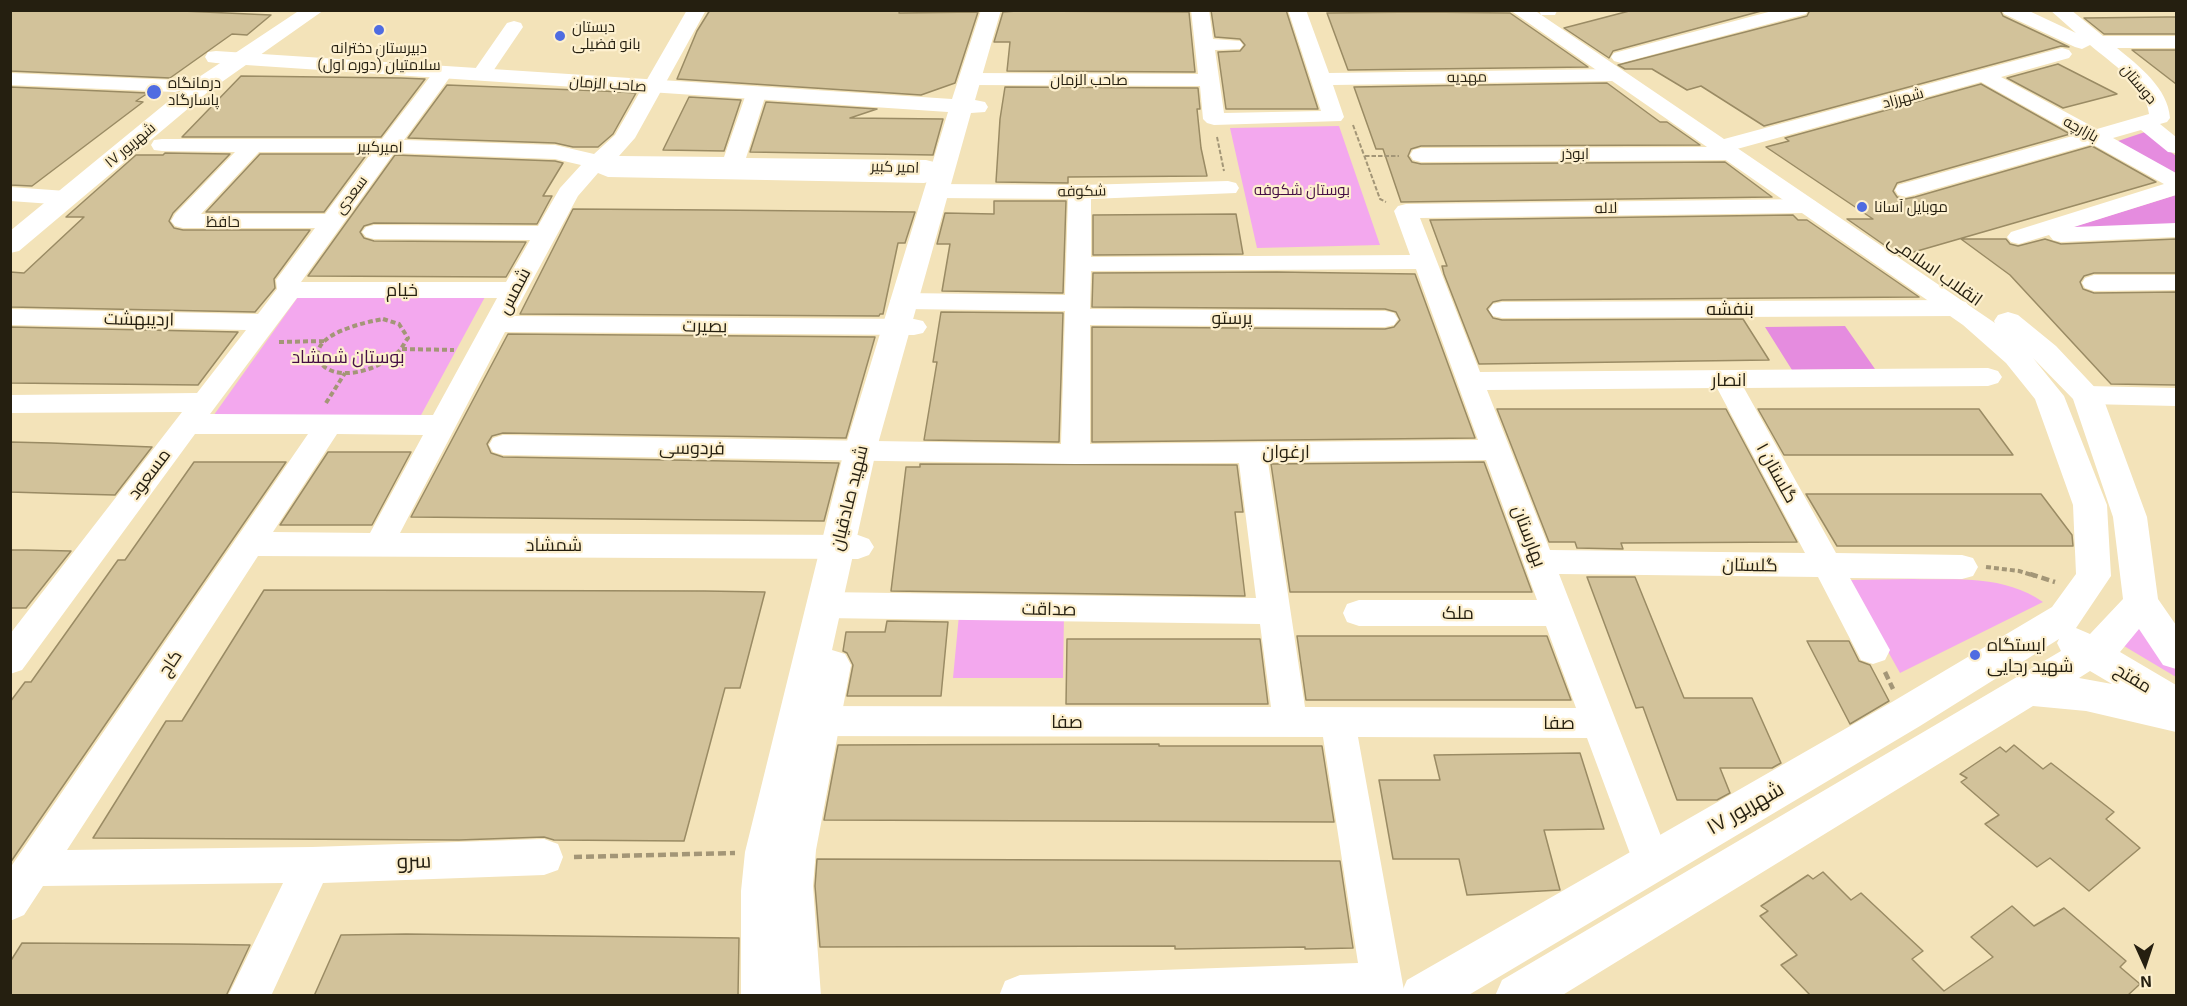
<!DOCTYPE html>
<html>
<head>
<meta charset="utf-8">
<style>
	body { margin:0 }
	#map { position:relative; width:2187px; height:1006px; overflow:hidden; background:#f3e3b9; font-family:"Exo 2",sans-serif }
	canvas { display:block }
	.frame { position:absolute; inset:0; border:12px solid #251f10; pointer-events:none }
	.north { position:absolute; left:2115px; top:934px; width:60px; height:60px; -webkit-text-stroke:4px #fdf0cf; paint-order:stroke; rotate:177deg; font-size:16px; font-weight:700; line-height:24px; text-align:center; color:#251f10 }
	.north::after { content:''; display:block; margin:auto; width:21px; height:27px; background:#251f10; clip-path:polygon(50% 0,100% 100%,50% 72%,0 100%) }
</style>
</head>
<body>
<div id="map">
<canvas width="2187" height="1006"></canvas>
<div class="frame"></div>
<div class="north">N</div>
</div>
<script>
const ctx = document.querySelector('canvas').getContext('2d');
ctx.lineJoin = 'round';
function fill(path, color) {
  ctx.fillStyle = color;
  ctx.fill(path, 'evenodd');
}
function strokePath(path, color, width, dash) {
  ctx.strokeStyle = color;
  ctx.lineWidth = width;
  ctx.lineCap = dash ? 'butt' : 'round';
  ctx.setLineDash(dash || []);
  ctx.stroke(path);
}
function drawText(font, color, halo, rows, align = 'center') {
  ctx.font = font + ' "Exo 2",Cairo,sans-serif';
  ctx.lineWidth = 4.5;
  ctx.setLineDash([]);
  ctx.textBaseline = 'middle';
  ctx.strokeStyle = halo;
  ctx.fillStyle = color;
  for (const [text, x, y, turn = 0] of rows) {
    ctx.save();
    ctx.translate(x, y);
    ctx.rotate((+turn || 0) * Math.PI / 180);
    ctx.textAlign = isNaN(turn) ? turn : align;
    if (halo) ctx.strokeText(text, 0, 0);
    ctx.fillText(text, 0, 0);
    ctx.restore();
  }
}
const green = new Path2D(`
	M1339,126L1380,245L1257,248L1230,128Z
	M486,295L420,417L211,419L298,297Z
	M1913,579C1959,580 2004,575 2043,602L1900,673L1848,580Z
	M1064,614L1063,678H953L959,615Z
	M2144,622L2176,667V677L2124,646Z`);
const forest = new Path2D(`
	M2145,132L2176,156V177L2115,142Z
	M2176,195V225L2060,231Z
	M1845,326L1875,369L1792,370L1765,327Z`);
const building = new Path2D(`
	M10,10H160L271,15L247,35L232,34L170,78L10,71Z
	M710,10H900L899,13L978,12L955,83L921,95L677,79L697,31Z
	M1211,10H1286L1318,109H1226L1218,52L1240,51L1245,45L1240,39L1215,37Z
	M1633,10H1765L1613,51L1609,58L1564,28Z
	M1810,10H2000L2003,16L2069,47L2061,46L1764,126L1701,86L1687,90L1652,69H1625L1618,65L1807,16Z
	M1017,11L1189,12L1195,72L1007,71L1010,42H994L1003,12Z
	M1423,12L1510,13L1588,67L1348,70L1327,13Z
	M2167,17H2176V34H2104L2084,18Z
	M2132,50H2176V84Z
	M2058,64L2117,94L2063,108L2007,78Z
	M241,76L401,78L425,79L381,137H182Z
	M1607,83L1660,122H1667L1700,145L1421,146L1411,149L1408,156L1412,162L1421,164L1725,162L1772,197L1401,202L1383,149H1376L1354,87Z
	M1981,84L2070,134L1897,183L1893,191L1897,197L1905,199L1915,197L2092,146L2156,182L1900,256L1847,219H1873L1766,147L1789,141L1785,138Z
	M447,85L603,91L636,93L613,134L598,147H573L555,143L408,138Z
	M10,87L148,93L136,101L143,102L32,186L10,185Z
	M1005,87L1198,88L1200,109H1197L1201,148L1207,176L1068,177V183L996,182L1000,119Z
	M689,97L741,100L724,151L663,150Z
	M766,102L877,109L850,118L943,119L933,155L750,152Z
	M165,153L230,154L173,213L169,221L174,228L183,230H310L274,279L275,288L255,312L10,307V272L24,273L84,217H66L136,155H163Z
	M260,154H367L324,212H206Z
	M395,155L555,161L563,163L543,196H552L537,224L374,223L364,226L360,232L364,238L374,241L526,242L506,277L308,276Z
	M994,201H1066L1063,293L942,291L950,244H937L945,213L994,214Z
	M573,209L713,210L915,212L905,243H898L883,314H880L879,316L520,314Z
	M1236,214L1243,254L1093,255V215Z
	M1793,215L1798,220H1807L1919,297L1502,300L1493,302L1487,309L1493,318L1502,320L1743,319L1769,360L1479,364L1444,274L1442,266H1447L1430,220Z
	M1961,239H2006L2010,244L2018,246L2045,239L2061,244L2176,239V273H2094L2084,276L2080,282L2083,289L2094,293L2176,292V385L2111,384L2010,275Z
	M1277,272L1415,274L1475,438L1092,442V327L1385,329L1394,327L1400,320L1396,312L1385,309L1092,307L1093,273Z
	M941,312L1063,313L1059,442L924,440L937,362H933Z
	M10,327L238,332L198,385L10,383Z
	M508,334L875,337L846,438L503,433L492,436L487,444L491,453L503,457L839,463L824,521L411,517Z
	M1497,409H1726L1797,542L1621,543L1623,549L1577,548L1575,542H1549Z
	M1758,409H1979L2013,455H1784Z
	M10,442L51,443L152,447L115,495L75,494L10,492Z
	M328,452H411L372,525H280Z
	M194,462H286L10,863V702L25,682H31L118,560H125Z
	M1484,462L1532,592H1290L1271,464Z
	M920,464L1237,465L1243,512H1235L1245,596L891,591L906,467H920Z
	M1806,494H2041L2072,535L2073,546H1837Z
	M10,550H27L71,551L26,608H10Z
	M1587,577H1635L1684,698H1752L1781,763L1772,768H1720L1730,793L1717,800H1677L1643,707L1636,708Z
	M264,590L705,591L765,592L740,688H725L684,841L554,840L544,837L459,840L93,838L166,721H182Z
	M887,621L948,622L941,696H847L853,665L847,653L843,651L846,632H885Z
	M1297,636H1547L1571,700H1306Z
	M1067,639H1260L1268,704H1066Z
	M1807,641H1849L1859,661L1870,665L1889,701L1850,724Z
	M1159,744V746H1322L1334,822L824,820L838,745Z
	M2014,745L2043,769L2051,763L2114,812L2106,819L2140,848L2089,891L2050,858L2037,867L1985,824L1999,815L1961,782L1967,778L1960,774L2000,747L2006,752Z
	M1580,753L1604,829L1544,830L1560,890L1467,895L1459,859H1393L1379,780H1440L1434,755Z
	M817,859L1340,861L1353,948L1305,949V947L1175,949V946L820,947L815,886Z
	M1823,872L1851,900L1861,893L1923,951L1912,959L1944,991L1993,957L1971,937L2012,906L2034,926L2064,908L2126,961L2120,967L2140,984L2127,996H1811L1781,965L1797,955L1760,916L1768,911L1761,906L1808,875L1813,879Z
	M406,934L739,938L738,996H314L341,935Z
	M22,943L179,944L250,945L226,996H10V962Z`);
const pathFar2 = new Path2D(`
	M1353,125L1380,199L1386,202
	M1217,137L1224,171
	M1365,156H1399`);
const pathFar1 = new Path2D(`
	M383,319L399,324L408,338C404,343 402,349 397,353C382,367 347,380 328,369C323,367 321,363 319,359C310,334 366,322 383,319Z
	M279,342L325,341
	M402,349L454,350
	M326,403L345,373
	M1986,567L2019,571L2035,576`);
const path = new Path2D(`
	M2030,574L2055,582
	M1885,672L1893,689
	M574,857L735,853`);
const minor = new Path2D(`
	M687,10H706L635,138L619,156L724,157L746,94L749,90H763L766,94L746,158L926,160L934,162L940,171L932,181L924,183L608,177L598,173L578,196L513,316L914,319L923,321L927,327L923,333L914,335L505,332L400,533L858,535L869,539L874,547L869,555L858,559L258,556L67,850L312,847L544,839L558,844L563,857L558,870L544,875L323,883L271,996H228L283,883L43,886L24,915L10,921V868L308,434H195L22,670L10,674V634L182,412L10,413V395L197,393L246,330L10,325V309L258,314L277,289L276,280L315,228H183L175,226L171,221L175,214L235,152L162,151L154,150L151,145L154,140L162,139H382L436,69H450L453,73L404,140L555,145L594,154L615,135ZM259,152H372L325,214H201ZM394,153L555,159L581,165L560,188L538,226L374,225L366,227L362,232L366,237L374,239L530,240L506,282H301ZM297,298H497L433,415L210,414ZM337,434L423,435L370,533L273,532Z
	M1191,10H1209L1213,39L1240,41L1243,45L1240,49L1215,50L1224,113L1321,111L1288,10H1306L1329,73L1614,69L1621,71L1624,75L1621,79L1614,81L1333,85L1344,117L1341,121L1214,125L1207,123L1203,119L1200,86L970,85L963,83L960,79L963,75L970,73L1198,74Z
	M1539,10H1557V11L1555,15H1541Z
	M1776,10H1808L1806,14L1621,63L1614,61L1611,57L1614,53Z
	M2002,10H2027L2076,33L2050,10H2071L2103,36H2176V48H2117C2139,66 2168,88 2170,118L2167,122L2160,124L2176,137V153L2168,152L2141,130L2113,138L2176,173V195L2074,227L2176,223V237L2061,242L2053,240L2049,235L2019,244L2011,242L2007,237L2011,232L2164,184L2092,144L1914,195L1906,197L1898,195L1895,190L1898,185L2076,135L1981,82L1737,149L1740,153L1737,158L1729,160L1421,162L1413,160L1410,155L1413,150L1421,148L1710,147L1713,142L2062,48L2069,50L2072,54L2069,58L2001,77L2097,129L2149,114C2146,85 2111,63 2090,45L2082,49L2075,47L2004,14Z
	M514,21L521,23L523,27L487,80H473L470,76L473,72L507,23Z
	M10,73L175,80L182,82L185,86L182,90L175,92L10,85Z
	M1228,181L1236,183L1239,188L1236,193L1091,199V257L1410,255L1394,211L1398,206L1406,204L1807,199L1815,201L1819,206L1815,211L1807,213L1420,218L1480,372L1988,368L1998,371L2002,377L1998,383L1988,386L1744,388L1836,553L1962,555L1973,558L1978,567L1973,576L1962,579L1850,578L1890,650L1885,660L1873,664L1861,660L1818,577L1559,574L1671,862L1666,875L1652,880L1638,875L1587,738L1358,737L1405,996H999L1005,981L1020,975L1358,963L1323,737L799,736L787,732L781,721L787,710L799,706L1271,707L1260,624L823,618L812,614L807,605L812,596L823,592L1256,598L1239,463L1075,464L503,455L493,452L489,445L493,438L503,435L1061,444L1065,311L903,309L894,307L890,301L894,295L903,293L1065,295L1068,199L936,198L928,196L925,191L928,186L936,184L1080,185ZM1416,269L1478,440L1090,444V325L1385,327L1394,325L1398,319L1394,313L1385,311L1090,309L1091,271ZM1717,388L1805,553L1550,550L1487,390ZM1486,460L1537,600H1359L1347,604L1343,613L1347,622L1359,626H1546L1576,708L1305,707L1268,462Z
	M10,187L66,191L74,193L77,198L74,203L66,205L10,201Z
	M2094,275H2176V290L2094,291L2085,288L2082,283L2085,278Z
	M1957,300L1966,302L1970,308L1966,314L1957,316L1502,318L1493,316L1489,310L1493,304L1502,302Z
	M2087,386L2176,388V406L2087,404L2077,402L2073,395L2077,388Z`);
const tertiary = new Path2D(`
	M981,10H1001L975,100L985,102L988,107L985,112L971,113L876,451L832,650L845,654L851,665L816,850L813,886L821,996H741V891L745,852L844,451L948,112L216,63L208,62L205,57L208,52L216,51L952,99Z`);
const secondary = new Path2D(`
	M300,10H324L209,91L19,251L10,253V231L193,81Z
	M1510,10H1534L1995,323L1994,321L1998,315L2008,312L2018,315L2056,346L2102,395L2147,517L2158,599L2176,625V669L2163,665L2139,629L2120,652L2176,685V732L2086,711L2033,706L1561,996H1495L1502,980L2061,651L2057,643L2059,639L1920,726L1467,996H1400L1407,980L1892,702L2052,607L2076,574L2073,505L2035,399L2006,363L1963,325ZM2033,358L2073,399L2113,517L2123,599L2090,634L2076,628L2111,576L2107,505L2064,396ZM2090,671L2112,684L2079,678Z`);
const markers = [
	[379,30,6,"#4f6ce1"],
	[560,36,6,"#4f6ce1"],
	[154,92,8,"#4f6ce1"],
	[1862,207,6,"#4f6ce1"],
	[1975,655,6,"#4f6ce1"]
];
const farPoinames = [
	["دبستان",572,27],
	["بانو فضیلی",572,44],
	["دبیرستان دخترانه",379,48,"center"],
	["سلامتیان (دوره اول)",379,65,"center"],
	["درمانگاه",168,83],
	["پاسارگاد",168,100],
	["موبایل آسانا",1874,207]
];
const farStreetnames = [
	["مهدیه",1467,77,-1],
	["صاحب الزمان",1089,80],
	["صاحب الزمان",608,84,4],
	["دوستان",2139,84,50],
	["شهرزاد",1903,98,-15],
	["بازارچه",2081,129,29],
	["۱۷ شهریور",130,145,-40],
	["امیرکبیر",380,147,1],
	["ابوذر",1575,154],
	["امیر کبیر",895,167,2],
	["شکوفه",1082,191,-1],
	["سعدی",351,195,-53],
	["لاله",1606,208,-1],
	["حافظ",223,222]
];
const farParknames = [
	["بوستان شکوفه",1302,190]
];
const streetNames = [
	["انقلاب اسلامی",1935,270,35],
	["خیام",402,290],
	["شمس",514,291,-62],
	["بنفشه",1730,309],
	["پرستو",1232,318],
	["اردیبهشت",139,319,1],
	["بصیرت",705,326,1],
	["انصار",1729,380],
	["فردوسی",692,448,1],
	["ارغوان",1286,452],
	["گلستان ۱",1777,473,61],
	["مسعود",149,474,-53],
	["شهید صادقیان",849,498,-76],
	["بهارستان",1529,536,69],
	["شمشاد",554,545],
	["گلستان",1750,565,1],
	["صداقت",1049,609,1],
	["ملک",1458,613],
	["کاج",170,663,-56],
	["مفتح",2133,678,31],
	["صفا",1067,722],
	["صفا",1559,723]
];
const parkNames = [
	["بوستان شمشاد",348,357]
];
const poiNames = [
	["ایستگاه",1987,645],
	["شهید رجایی",1987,666]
];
const nearStreetnames = [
	["۱۷ شهریور",1745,808,-30],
	["سرو",414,861,-2]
];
fill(green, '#f3a8ee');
fill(forest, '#e58cdf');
fill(building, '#d2c29a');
strokePath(building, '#9a8b64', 1.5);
strokePath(pathFar2, '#a39677', 2, [4.5, 2]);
strokePath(pathFar1, '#a39677', 4, [5, 3]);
strokePath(path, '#a39677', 4.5, [8, 4]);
fill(minor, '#fff');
fill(tertiary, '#fff');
fill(secondary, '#fff');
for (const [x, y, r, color] of markers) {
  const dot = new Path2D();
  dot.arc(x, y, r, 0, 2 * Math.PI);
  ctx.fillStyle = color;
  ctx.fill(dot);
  strokePath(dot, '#fdf0cf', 2);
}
drawText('15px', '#251f10', '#fdf0cf', farPoinames, 'left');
drawText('15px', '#251f10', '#fdf0cf', farStreetnames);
drawText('15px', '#450e44', '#fdf0cf', farParknames);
drawText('18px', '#251f10', '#fdf0cf', streetNames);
drawText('18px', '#450e44', '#fdf0cf', parkNames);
drawText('18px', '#251f10', '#fdf0cf', poiNames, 'left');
drawText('21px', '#251f10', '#fdf0cf', nearStreetnames);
</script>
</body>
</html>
